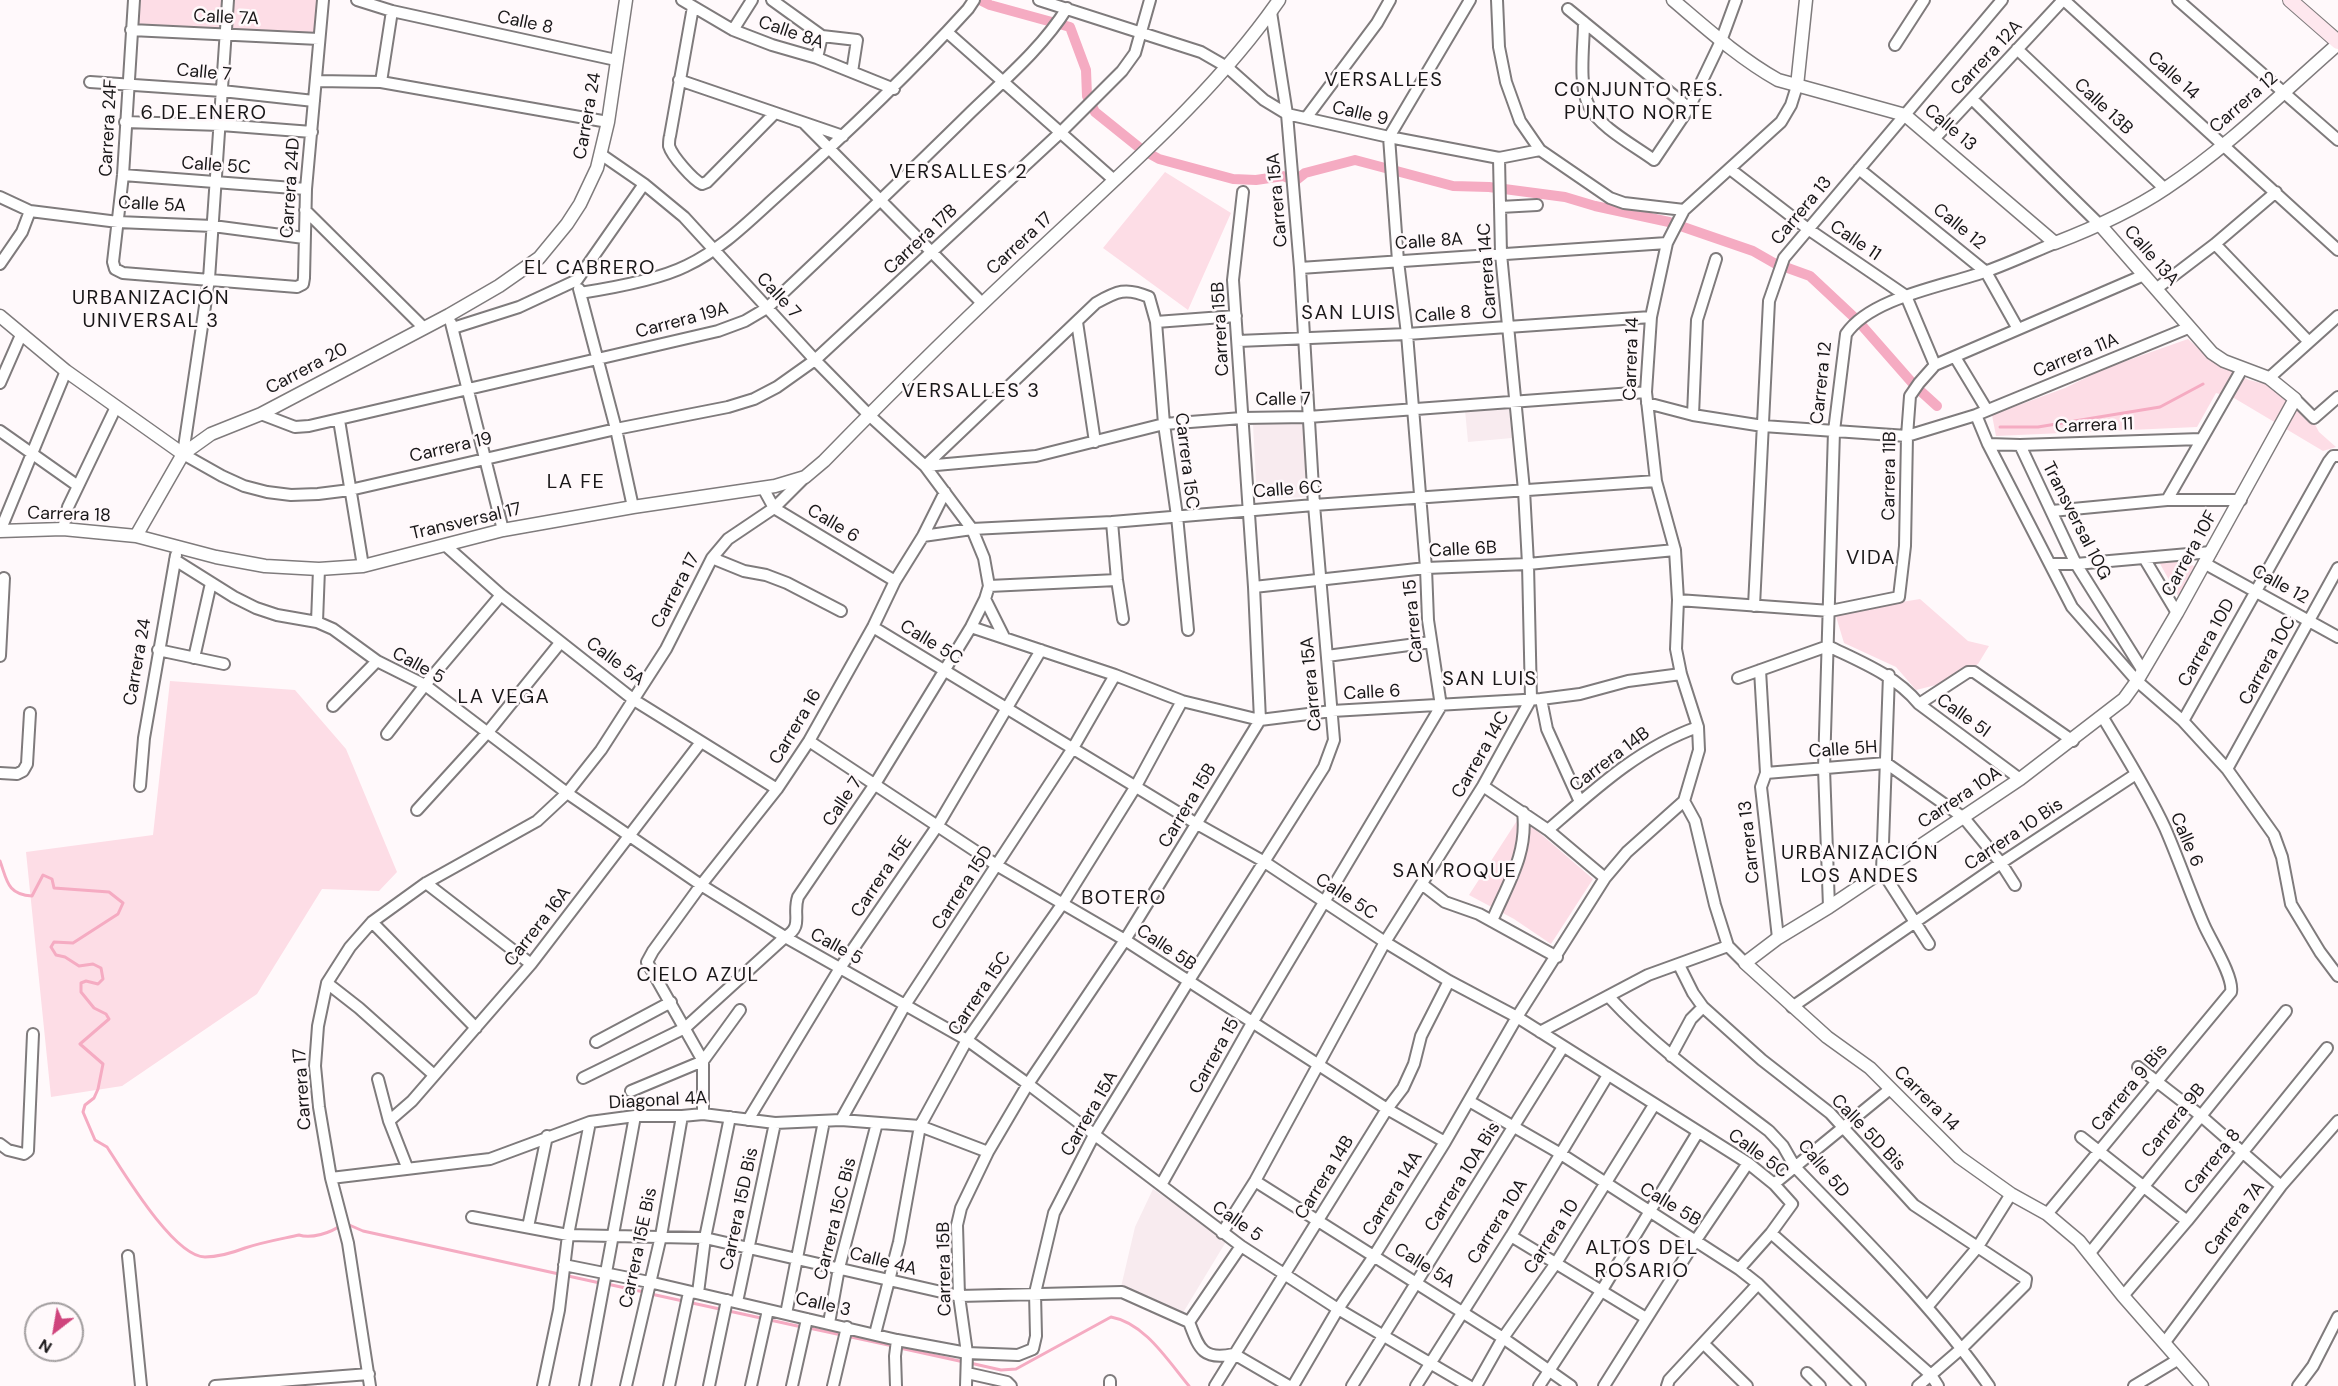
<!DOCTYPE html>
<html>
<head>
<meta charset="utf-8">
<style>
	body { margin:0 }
	#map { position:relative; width:2338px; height:1386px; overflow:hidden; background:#fff9fb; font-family:"DM Sans",sans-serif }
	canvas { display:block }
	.north { position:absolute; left:24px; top:1302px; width:60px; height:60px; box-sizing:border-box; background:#fff9fb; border:2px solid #a39fa0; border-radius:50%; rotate:211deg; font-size:16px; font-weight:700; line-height:24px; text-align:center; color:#191718 }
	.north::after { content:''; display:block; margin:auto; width:21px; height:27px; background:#cf457d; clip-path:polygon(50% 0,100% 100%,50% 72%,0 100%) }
</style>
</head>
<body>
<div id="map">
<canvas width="2338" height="1386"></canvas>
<div class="north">N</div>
</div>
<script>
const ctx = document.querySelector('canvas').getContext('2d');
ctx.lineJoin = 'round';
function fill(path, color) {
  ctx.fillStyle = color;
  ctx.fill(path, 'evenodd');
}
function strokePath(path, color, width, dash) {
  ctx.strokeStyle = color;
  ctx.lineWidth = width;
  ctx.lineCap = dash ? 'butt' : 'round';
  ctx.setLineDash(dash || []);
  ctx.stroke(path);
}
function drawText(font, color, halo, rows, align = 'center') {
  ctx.font = font + ' "DM Sans",sans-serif';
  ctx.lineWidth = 5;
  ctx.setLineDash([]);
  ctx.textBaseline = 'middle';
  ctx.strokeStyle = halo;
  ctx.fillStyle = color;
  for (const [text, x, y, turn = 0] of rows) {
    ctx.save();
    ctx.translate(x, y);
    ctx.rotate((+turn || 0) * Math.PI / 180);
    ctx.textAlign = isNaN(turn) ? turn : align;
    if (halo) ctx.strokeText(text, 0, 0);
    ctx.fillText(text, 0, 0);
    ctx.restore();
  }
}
const built = new Path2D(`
	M1509,407L1512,438L1468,442L1465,410Z
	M1253,424H1304L1309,497L1257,499Z
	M1153,1189L1227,1240L1181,1316L1121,1287L1135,1227Z`);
const green = new Path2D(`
	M134,0H323L319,39L131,30Z
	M1165,172L1231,213L1188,310L1103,248Z
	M2188,339L2213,362L2249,380L2269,385L2313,421L2319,432L2336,447L2323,451L2234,398L2216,393L2197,427L1996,436L1992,415L2065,388L2106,368Z
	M2182,560L2196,567L2178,596L2159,562Z
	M1920,599L1968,641L1989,646L1978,664L1940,684L1916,690L1896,667L1844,643L1835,613Z
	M170,681L295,690L346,749L397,872L379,891L322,889L257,994L122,1086L51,1097L26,852L153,835Z
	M1520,816L1593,879L1551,944L1514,919L1469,895Z`);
const stream = new Path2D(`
	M2000,427H2038L2160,407L2203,384
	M0,861C7,880 7,895 32,896L43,875L52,879L54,888L109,892L123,903L118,914L73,943L54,942L51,947L56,955L65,957L79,966L93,964L101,968L103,979L98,984L86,981L81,983V992L94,1008L106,1014L109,1019L80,1044L103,1064L98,1089L94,1098L85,1105L83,1112L95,1140L107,1147C124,1173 174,1257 205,1257C220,1257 232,1253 245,1248C263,1242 281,1239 299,1235C311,1239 331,1233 341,1225
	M347,1224L363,1231L600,1283
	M607,1284L644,1292
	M651,1294L802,1327
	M809,1328L893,1346
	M900,1348L964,1362
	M970,1363L1001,1370L1016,1369L1111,1317C1145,1323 1168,1361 1189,1386`);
const canal = new Path2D(`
	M980,0L990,5L1070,27L1086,70L1087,96L1095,112L1141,149L1159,159L1233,179L1256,180L1283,176L1295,181L1305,173L1355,160L1453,186L1489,187L1565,197L1595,206L1669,222L1692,230L1753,251L1774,263L1810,276L1857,320L1915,386L1937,406`);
const minor = new Path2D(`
	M134,0L123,175L113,262L115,269L123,273L297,287L303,284L304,278L306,189L323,0
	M228,0L209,279L183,454L222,476L244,486L267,492L291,495L318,494L350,490L616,429L728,407L754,399L777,387L815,360L1061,132L1122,71L1135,53L1150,0
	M357,0L392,11L616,60
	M682,0L733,30L772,45L817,58L894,89
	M772,0L822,36L857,40L852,72
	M1039,0L1201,52L1227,67L1264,100L1287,114L1389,137L1499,158L1540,150
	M1497,0L1499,47L1506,82L1520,121L1540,150L1610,198L1624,203L1684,210
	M2064,0L2338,250
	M2178,0L2338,140
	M693,7L670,136C669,139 669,144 669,146C672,156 693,180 702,184L707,182L775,113
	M1568,9L1689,108
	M1584,22C1584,45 1578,86 1589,106C1599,127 1635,146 1654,160L1689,108L1721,41L1736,0
	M131,30L319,39
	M733,30L752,0
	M947,32L1114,180
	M1895,45L1924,0
	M2017,49L2165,189
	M817,58L822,36
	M679,80L843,136
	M316,81L381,82L608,122
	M90,82L222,91L314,101
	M381,82L392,11
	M1972,99L2101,226
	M1306,118L1377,23L1390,0
	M125,122L221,125L312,132
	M805,124L982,303
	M1935,138L2063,0
	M1730,169L1808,229L1906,296L1935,365
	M1859,169L1986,272L2018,329
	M123,175L306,189
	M0,197L30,211L118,222L213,226L304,238
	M1500,207L1537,205
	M305,210L424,328
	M2215,244L2309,342
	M0,264L22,232L30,211
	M1300,268L1667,243
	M579,289L616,429L633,507
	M2156,289L2215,244L2276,192
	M580,293C612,288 658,280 686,266C722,249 750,220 779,194C845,135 909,74 968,9L974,0
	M1077,322L1095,442
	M1156,322L1236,316
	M451,323L503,530
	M453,328L519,307L577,280L644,184
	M1238,341L1407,334L1651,317
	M1955,357L1987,410
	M2269,378L2338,316
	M0,383L21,335
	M2295,399L2314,418L2338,397
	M1647,403L1693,415L1763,426L1907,436L1976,415L2188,328
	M261,414L295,427L309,426L718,331L745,321L767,308C836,243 904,178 971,112C1004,80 1043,47 1067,8
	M1693,415L1697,320L1716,259
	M1976,415L1988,444L2072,607L2137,681L2183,721L2227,769L2274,835L2282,857L2291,904L2320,952L2338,976
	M339,420L363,566
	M0,431L78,486
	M1988,444L2020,445L2201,439
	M2020,445L2076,564L2143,671
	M925,466L1036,456L1164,424L1242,418L1308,417L1646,392
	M925,466L1096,303C1117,291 1126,287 1149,297L1156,322L1164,424L1177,516L1188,630
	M763,488L774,508L895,581
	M2167,500L2242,369
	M2052,511L2167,500H2241
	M1112,522L1117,580L1123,619
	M63,529L68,507L116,407
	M0,531L66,371
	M923,536L972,529L1112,522L1314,505L1656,481
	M445,545L501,595L634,700L777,789
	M712,558L744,571L766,575L787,583L841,611
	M2144,558L2177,613
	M175,560L234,597L256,608L277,615L317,622L333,629L377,661L425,685L567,793L701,885L785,937L967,1040L1028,1084L1241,1246L1338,1309L1469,1386
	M2204,563L2338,637
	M2051,564H2076L2211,552
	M989,586L1117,580
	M1254,587L1426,568L1528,564L1675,550
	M985,599L1004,637
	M1678,600L1830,611L1899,597L1905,546L1907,436L1910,396L1919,383L1935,365L2144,275
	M1754,606L1769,301L1784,258L2002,0
	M317,622L319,569
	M873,627L1197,824L1263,861L1385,942L1449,981L1517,1017L1748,1163L1774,1184L1792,1204L1771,1233L1739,1269
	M971,627L1115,675L1182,701L1260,720L1332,711L1541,699L1580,694L1628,681L1681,674
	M158,650L224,664
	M0,656L4,578
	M1327,656L1431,642
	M194,658L211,583
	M1760,670L1766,773L1761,787L1778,938
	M1889,675L1882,871L1929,944
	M1738,678L1828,646C1861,662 1895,675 1919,704L2020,779
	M1541,699L1547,729L1580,802
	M1919,704L1968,672H1974L2073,741
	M333,706L377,661
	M2183,721L2329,461L2333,456H2338
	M387,734L425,685L501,595
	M809,741L998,866L1125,940L1387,1109L1445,1142
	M2227,769L2338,568
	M0,773L17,774L23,771L27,764L30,713
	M1766,773L1886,763L1964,818L2001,863L2015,885
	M140,786L144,738L176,555
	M1483,786L1548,830L1605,878
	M1684,801L1695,821L1715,905L1728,946L1745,963
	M417,810L488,732L560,643
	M1548,830C1594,790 1640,747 1698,727
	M426,883L531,964
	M1423,885L1445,902L1479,914L1557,957
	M1829,907L1824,768L1834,431L1846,334C1871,297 1946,286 1987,271C2010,263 2033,252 2055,243
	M1492,921C1508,883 1528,854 1523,812
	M372,922L476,1028
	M1679,965L1693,993L1703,1007L1762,1060L1830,1113L1914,1205L2026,1279L2025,1285L1962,1348L1918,1386
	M327,983L359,1008L434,1075
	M1609,997C1656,1048 1714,1089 1769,1131L1783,1146L1795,1167C1863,1238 1933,1306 1989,1386
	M1792,1007L2001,863L2136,774
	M1540,1032L1648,975L1728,946
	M596,1042L671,1002
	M1671,1056L1691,1019L1703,1007
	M2138,1067L2200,1115L2281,1186
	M583,1078L685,1028L785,937C804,926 792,915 798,897L875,784L971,627L985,599L989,586L984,558L972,529L925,466L869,415L815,360L684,217L644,184L602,155
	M378,1079L389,1121L407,1167
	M631,1091L703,1061L740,1010
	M1469,1101L1561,1154L1739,1269L1758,1284L1860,1386
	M703,1114V1061L647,962L653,951L701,885L777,789L809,741L873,627L895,581L923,536L945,492
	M748,1120L840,968L938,825L1041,650
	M841,1120L905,1005L1073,748L1115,675
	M389,1121L412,1101L531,964L701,742
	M2081,1137L2187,1221
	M0,1144L8,1150L24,1154L28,1151L33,1034
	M331,1178L490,1159L590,1122L635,1116H682L703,1114L775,1123L841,1120L920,1126L988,1152
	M1255,1181L1503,1338L1571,1386
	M1774,1184L1890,1089
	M1161,1185L1252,1023L1441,706L1428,620L1426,568L1407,334L1398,261L1389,137L1470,0
	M2047,1214L2231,992C2234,977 2211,941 2204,925C2190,893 2179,860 2165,828C2147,789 2124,753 2102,716
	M472,1217L568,1235L705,1238L959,1296L1122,1292L1189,1322C1199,1348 1202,1361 1234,1354L1289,1386
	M528,1227L547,1136
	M1222,1233L1255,1181L1385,942L1483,786L1531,699L1528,564L1524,490L1501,254L1499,158
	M1771,1233L1931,1375L1938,1386
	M1511,1236L1646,1318
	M2089,1254L2286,1011
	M128,1256L141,1386
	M564,1265L649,1282L897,1340L967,1353L1018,1355L1033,1349L1036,1336L1035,1293L1054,1213L1094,1135L1188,982L1324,767L1334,740L1314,505L1300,268L1287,114L1271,12
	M698,1293L705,1238L730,1117
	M2123,1296L2187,1221L2327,1048
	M737,1302L775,1123
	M1928,1306L1977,1248L2011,1194
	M786,1314L824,1121
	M1189,1322L1241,1246
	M829,1323L839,1268L877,1123
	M875,1334L899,1242L920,1126L967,1040L1063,903L1136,786L1182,701
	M2165,1342L2281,1186L2338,1121
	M1704,1344L1747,1386
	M967,1373L1007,1382L1011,1386
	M1807,1373L1820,1386
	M1110,1381V1386
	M215,1386L369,1374
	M370,1386L348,1243L331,1178L319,1107L315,1066L318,1026L327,983L350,947L372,922L426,883L537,821L567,793L601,750L666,649L712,558L728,539L774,508L805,477
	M543,1386L559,1310L568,1235L590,1122
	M585,1386L635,1116
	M626,1386L661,1236L682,1116
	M669,1386L689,1292
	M709,1386L727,1300
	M751,1386L768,1310
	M792,1386L807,1319
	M833,1386L847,1327
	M896,1386L895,1356L897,1340
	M966,1386L967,1353L959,1296L957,1225L961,1208L988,1152L1028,1084L1125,940L1260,720L1254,587L1233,280L1243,192
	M1215,1386L1387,1109L1403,1088L1414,1064L1421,1036L1449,981
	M1293,1386L1338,1309L1374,1256L1445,1142L1517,1017L1605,878L1627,852L1684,801L1699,750L1698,727L1681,674L1676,649L1678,600L1675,550L1656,481L1646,392L1651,317L1667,243L1684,210L1781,122L1791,105L1797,86
	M1352,1386L1563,1047
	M1416,1386L1511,1236L1608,1075
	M1476,1386L1503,1338L1556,1263L1654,1105
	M1539,1386L1602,1290L1698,1132
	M1604,1386L1696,1240L1748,1163
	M1667,1386L1669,1380L1758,1284
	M2134,1386L2179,1359
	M2298,1386L2313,1366L2338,1317`);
const tertiary = new Path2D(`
	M1673,0C1706,28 1739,58 1778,80L1905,115L2055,243C2094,228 2132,211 2166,188C2228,147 2282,93 2338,44
	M1797,86L1806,0
	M2101,226L2212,353L2224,361L2269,378L2295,399L2177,613L2137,681L2124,699L2020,779L1829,907L1778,938L1745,963L1827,1037L1870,1068L1959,1157L2011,1194L2047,1214L2079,1241L2123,1296L2202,1386
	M0,316L66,371L183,454
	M0,531L63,529L136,536L216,557L265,566L319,569L363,566L503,530L633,507L775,486L805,477L824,461C897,386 971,313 1048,242C1129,166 1215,92 1279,0
	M136,536L183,454L211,434L261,414L449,315L499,286L539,258L567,224L580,204L597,168L608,122L626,0`);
const secondary = new Path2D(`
	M2290,0L2338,42`);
const streetNames = [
	["Calle 7A",226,18,3],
	["Calle 8",525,23,12],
	["Calle 8A",791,33,19],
	["Carrera 12A",1987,58,-47],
	["Calle 7",204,73,5],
	["Calle 14",2173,76,42],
	["Carrera 12",2244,103,-41],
	["Calle 13B",2103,107,43],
	["Calle 9",1360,114,13],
	["Carrera 24",588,116,-80],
	["Carrera 24F",109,128,-87],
	["Calle 13",1950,128,40],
	["Calle 5C",216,166,4],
	["Carrera 24D",291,188,-86],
	["Carrera 15A",1278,200,-95],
	["Calle 5A",152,205,3],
	["Carrera 13",1802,211,-50],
	["Calle 12",1959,227,39],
	["Carrera 17B",921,240,-43],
	["Calle 11",1855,241,34],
	["Calle 8A",1429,242,-4],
	["Carrera 17",1020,244,-43],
	["Calle 13A",2151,256,49],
	["Carrera 14C",1488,271,-94],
	["Calle 7",778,296,47],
	["Calle 8",1443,315,-5],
	["Carrera 19A",682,321,-15],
	["Carrera 15B",1221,329,-93],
	["Carrera 11A",2076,356,-22],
	["Carrera 14",1632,359,-88],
	["Carrera 20",307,369,-28],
	["Carrera 12",1822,383,-84],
	["Calle 7",1283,400,-1],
	["Carrera 11",2094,426,-2],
	["Carrera 19",451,448,-13],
	["Carrera 15C",1186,461,83],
	["Carrera 11B",1890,476,-89],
	["Calle 6C",1288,490,-4],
	["Carrera 18",69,515,2],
	["Transversal 10G",2076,521,63],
	["Transversal 17",466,522,-13],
	["Calle 6",833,524,31],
	["Calle 6B",1463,550,-3],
	["Carrera 10F",2190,554,-61],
	["Calle 12",2280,585,29],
	["Carrera 17",676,591,-62],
	["Carrera 15",1414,621,-95],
	["Calle 5C",931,643,31],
	["Carrera 10D",2207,643,-61],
	["Carrera 10C",2268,661,-61],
	["Carrera 24",138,662,-80],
	["Calle 5A",615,662,37],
	["Calle 5",418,666,29],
	["Carrera 15A",1312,684,-95],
	["Calle 6",1372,693,-3],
	["Calle 5I",1963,716,36],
	["Carrera 16",796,727,-59],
	["Calle 5H",1843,750,-4],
	["Carrera 14C",1481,755,-60],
	["Carrera 14B",1610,760,-37],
	["Carrera 10A",1960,798,-34],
	["Calle 7",843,802,-56],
	["Carrera 15B",1188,806,-59],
	["Carrera 10 Bis",2014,835,-34],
	["Calle 6",2186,840,67],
	["Carrera 13",1750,842,-96],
	["Carrera 15E",882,877,-56],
	["Carrera 15D",963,888,-57],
	["Calle 5C",1346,897,33],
	["Carrera 16A",538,927,-52],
	["Calle 5",836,947,29],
	["Calle 5B",1166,948,34],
	["Carrera 15C",980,994,-56],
	["Carrera 15",1215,1056,-61],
	["Carrera 9 Bis",2130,1088,-50],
	["Carrera 17",303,1089,-94],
	["Carrera 14",1926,1099,45],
	["Diagonal 4A",658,1101,-3],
	["Carrera 15A",1090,1114,-60],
	["Carrera 9B",2174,1121,-51],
	["Calle 5D Bis",1868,1133,46],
	["Calle 5C",1758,1154,36],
	["Carrera 8",2213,1162,-51],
	["Calle 5D",1823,1169,50],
	["Carrera 10A Bis",1463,1177,-58],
	["Carrera 14B",1325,1178,-58],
	["Carrera 14A",1393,1194,-58],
	["Calle 5B",1670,1205,31],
	["Carrera 15D Bis",740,1209,-78],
	["Carrera 15C Bis",836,1219,-76],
	["Carrera 7A",2235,1219,-53],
	["Calle 5",1237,1222,35],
	["Carrera 10A",1498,1222,-58],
	["Carrera 10",1552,1237,-57],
	["Carrera 15E Bis",639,1248,-78],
	["Calle 4A",883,1262,14],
	["Calle 5A",1424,1266,32],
	["Carrera 15B",945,1269,-91],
	["Calle 3",823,1305,13]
];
const neighbourhoodNames = [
	["VERSALLES",1384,81],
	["CONJUNTO RES.",1639,91],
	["PUNTO NORTE",1639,114],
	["6 DE ENERO",204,114],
	["VERSALLES 2",959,173],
	["EL CABRERO",590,269],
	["URBANIZACIÓN",151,299],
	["UNIVERSAL 3",151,322],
	["SAN LUIS",1349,314],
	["VERSALLES 3",971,392],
	["LA FE",576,483],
	["VIDA",1871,559],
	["SAN LUIS",1490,680],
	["LA VEGA",504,698],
	["URBANIZACIÓN",1860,854],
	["LOS ANDES",1860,877],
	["SAN ROQUE",1455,872],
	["BOTERO",1124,899],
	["CIELO AZUL",698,976],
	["ALTOS DEL",1642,1249],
	["ROSARIO",1642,1272]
];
fill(built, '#f8ebef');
fill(green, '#fddde6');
strokePath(stream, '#f5abc2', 3);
strokePath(canal, '#f5abc2', 10);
strokePath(minor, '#7f7b7c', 14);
strokePath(tertiary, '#7f7b7c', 15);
strokePath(secondary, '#7f7b7c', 16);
strokePath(minor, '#fff', 10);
strokePath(tertiary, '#fff', 12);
strokePath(secondary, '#fee7ee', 14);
drawText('18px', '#191718', '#fff9fb', streetNames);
ctx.letterSpacing = '1.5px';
drawText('20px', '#191718', '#fff9fb', neighbourhoodNames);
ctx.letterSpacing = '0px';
</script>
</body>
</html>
